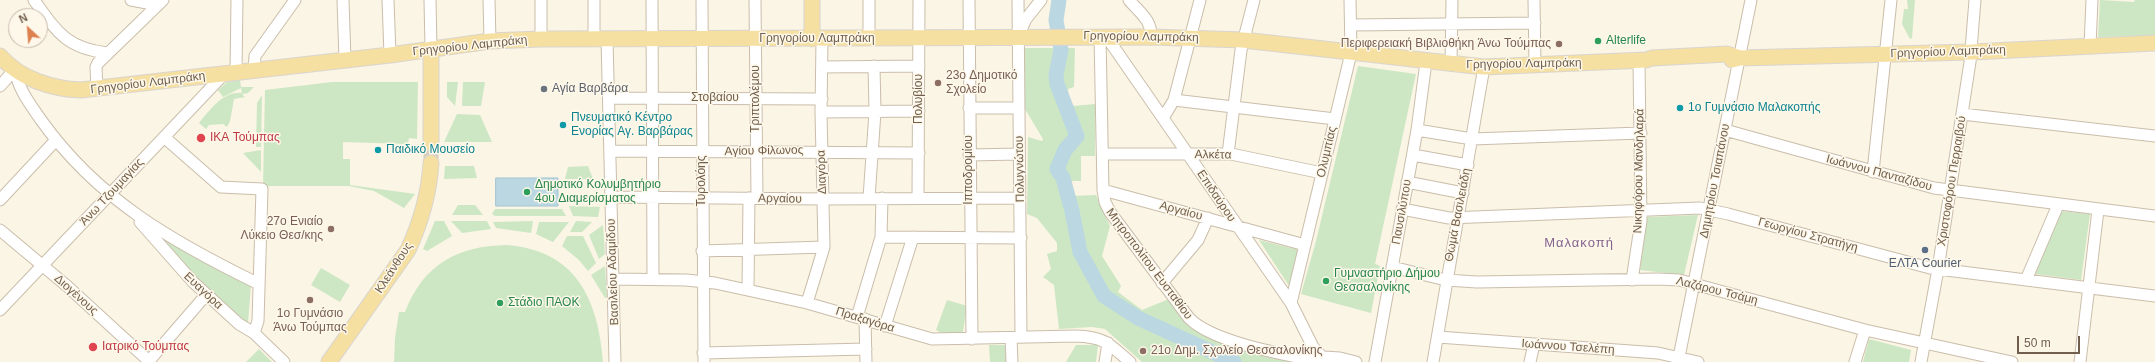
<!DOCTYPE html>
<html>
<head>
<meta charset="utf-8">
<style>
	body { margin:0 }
	#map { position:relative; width:2155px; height:362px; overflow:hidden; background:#faf5e4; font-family:Helvetica,sans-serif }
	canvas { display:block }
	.north { position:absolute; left:8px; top:8px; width:40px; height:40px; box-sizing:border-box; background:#fef8ea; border:1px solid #c6baab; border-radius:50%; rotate:334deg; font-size:11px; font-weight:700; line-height:16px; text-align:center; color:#715e4c }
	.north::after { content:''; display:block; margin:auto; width:14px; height:18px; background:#dc8251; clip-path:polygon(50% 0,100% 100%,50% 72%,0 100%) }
	.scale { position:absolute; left:2017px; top:336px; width:63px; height:18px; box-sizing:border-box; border:2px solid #715e4c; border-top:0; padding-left:5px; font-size:12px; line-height:14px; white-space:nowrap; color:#715e4c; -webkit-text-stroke:3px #fef8ea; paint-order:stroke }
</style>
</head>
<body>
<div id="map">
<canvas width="2155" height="362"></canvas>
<div class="north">N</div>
<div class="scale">50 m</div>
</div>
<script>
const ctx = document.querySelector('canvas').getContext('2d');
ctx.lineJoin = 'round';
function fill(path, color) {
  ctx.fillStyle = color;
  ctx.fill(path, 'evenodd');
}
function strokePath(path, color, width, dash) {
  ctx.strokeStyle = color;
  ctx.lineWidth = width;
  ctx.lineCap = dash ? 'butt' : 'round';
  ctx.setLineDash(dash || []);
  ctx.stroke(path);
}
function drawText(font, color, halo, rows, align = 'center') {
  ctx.font = font + ' Helvetica,sans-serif';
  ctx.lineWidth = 3;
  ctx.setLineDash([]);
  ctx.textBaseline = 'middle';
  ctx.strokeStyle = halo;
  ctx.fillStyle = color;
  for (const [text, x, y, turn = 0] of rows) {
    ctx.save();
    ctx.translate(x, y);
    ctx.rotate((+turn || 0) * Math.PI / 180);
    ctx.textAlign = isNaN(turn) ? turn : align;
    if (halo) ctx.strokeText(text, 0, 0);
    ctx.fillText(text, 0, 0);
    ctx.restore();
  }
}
const green = new Path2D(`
	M1907,0H1915L1912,38L1910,39L1902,24L1904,9H1908Z
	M2100,0L2134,2L2135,0H2155V36L2098,37Z
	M1025,48H1075L1074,87L1068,89L1069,104L1073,106L1095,104V156H1081V181H1071V196L1096,195L1110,226L1102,256L1121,286L1118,292L1142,310L1169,299L1189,322L1299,362H1142L1105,329L1092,327L1059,329L1054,285L1043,277L1051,269L1047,254L1057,251V243L1037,218L1027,214L1028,137L1042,141L1043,139L1025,109Z
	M1358,66L1416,74L1375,264L1380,266L1371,313L1301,294L1316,241Z
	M240,80L241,87H254L248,93L242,94L245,97L234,99L230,121L227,127L223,124L209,125L206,129L199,123C210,110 223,91 242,93L241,88L223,97L218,90L227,82Z
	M332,82H418L417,139L409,138L408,144L343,142V159H350V185L415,194L404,208L374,191L349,186H263L265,90Z
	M447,82H458L455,106L447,97Z
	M463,82H485L481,106H462Z
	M262,95L261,147H256L257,103Z
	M457,114L480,115L492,142H444Z
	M261,150V172L243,153Z
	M445,166H474L477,178L444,179Z
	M588,166L593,179H565L568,167Z
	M458,205H475L483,215H452Z
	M569,206L600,207L598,217L573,216Z
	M495,209H562L566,216H495L492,214Z
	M2061,211L2090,214L2081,280L2035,274Z
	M1698,215L1684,275L1640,270L1647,217Z
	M435,221H444L452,236L427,251L423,249Z
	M451,221H487L491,229L462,233Z
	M533,221L531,233L496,228L493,222Z
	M576,221L592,222L582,232H570Z
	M539,222H569L553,242L536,234Z
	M603,225L605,254L599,259L589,235Z
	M158,235L251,285L248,323L245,324L217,302Z
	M567,236H583L596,263L588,271L579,260L562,246Z
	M1259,240L1299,250L1289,286Z
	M506,245C576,250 598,299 603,362H394L395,338L399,312H405C423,265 457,246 506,245Z
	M605,266L607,297L605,298L591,275Z
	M321,268L350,285L340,302L311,285Z
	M947,300L967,306L962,338L947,336L936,330Z
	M1869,339L1911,350L1909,362H1863Z
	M989,345H1006V362H990Z
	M1076,345H1098L1096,362H1066Z
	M259,349L272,362H246Z`);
const water = new Path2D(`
	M496,178H558V206H496Z`);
const river = new Path2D(`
	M1059,0L1056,20L1061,50L1056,75L1057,84L1077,136L1065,150L1057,169L1063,178L1072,211L1080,252L1104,296L1138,318L1234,362`);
const majorTunnel = new Path2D(`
	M431,163V143`);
const minor = new Path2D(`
	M34,0C57,32 66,48 107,53
	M131,0L158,5
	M343,0L345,60
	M388,0L390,55
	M430,0L431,49
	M489,0L490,41
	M652,0L653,279
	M702,0L704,362
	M755,0L757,198
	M869,0V38
	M969,0L972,339
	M1018,0L1021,337
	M1129,0C1139,12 1152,20 1151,37
	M1534,0L1535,65
	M1351,25L1535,23
	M1020,32L1026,19L1041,0
	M1100,36L1103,190L1105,202L1110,212L1189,318C1213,343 1288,355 1322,362
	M1106,36L1291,303L1313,347L1323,358
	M541,39V0
	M594,39V0
	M607,39L615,362
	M2090,46L2092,0
	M1451,65L1452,0
	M822,67L919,66
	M15,69C18,89 30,104 41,120C98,200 173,242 259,284
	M254,70L255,56L295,0
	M236,73L237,0
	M0,86L15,69
	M97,89L96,67L98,63L163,0
	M609,98L822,99
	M1174,100L1335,119
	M969,108H1018
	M821,112L919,111
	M1962,114L2155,136
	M1163,118L1174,100L1200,0
	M1417,130L1472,139L1641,133
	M1725,130L1934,188L2155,216
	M164,137L221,187L262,189L258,321L254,333
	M610,151L919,153
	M1103,154H1231L1322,173
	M1228,154L1241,50L1254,0
	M969,155L1019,154
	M1413,155L1468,165
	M1873,172L1891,0
	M1407,182L1463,193
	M1103,190L1305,245
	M611,197L823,199L1020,198
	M869,198L875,112L874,66
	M918,198L919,0
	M0,200L56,140
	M1402,209L1449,218L1700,208L1728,214L1930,268L2155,296
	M140,222L193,282L239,324L254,333L284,362
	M0,230L67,286L150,362
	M881,237L1021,238
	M702,251L824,247
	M1392,267L1446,280L1477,282L1658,279L1679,280L1865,330L2012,362
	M614,279L686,280L715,283L807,303L932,339L1076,336C1105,337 1109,344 1130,362
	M1632,280L1641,221L1639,61
	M2026,280L2058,205
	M1162,283L1198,240L1208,218
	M748,289L749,198
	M807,303L824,247L821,112L822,39
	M1291,303L1351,53L1350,0
	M0,310L224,74
	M857,317L881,237L882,198
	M865,319L866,362
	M885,326L913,237
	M1438,337L1658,353L1698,362
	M1011,338L1012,362
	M703,353L866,349
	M148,362L206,295
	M1105,362L1108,343
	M1322,362L1324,357L1340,358L1356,362
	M1375,362L1417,130L1426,62
	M1433,362L1484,67
	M1530,362L1534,344
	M1678,362L1751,0
	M1855,362L1865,330
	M1921,362L1938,269L1970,62L1975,0
	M2080,362L2098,210`);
const major = new Path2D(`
	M812,0V39
	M431,49V143
	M0,56C20,79 52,89 81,90L390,55L490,41L541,39L1151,37L1243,40L1484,67L1646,60L1652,58L1727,54L1740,58
	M1732,60L1740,58L1972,52L2155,43
	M329,362L408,250C421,222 429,194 431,163`);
const markers = [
	[1598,41,4,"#2e9e5b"],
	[1559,44,4,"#8d6e63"],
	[938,83,4,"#8d6e63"],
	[544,89,4,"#6b7280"],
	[1680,108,4,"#0f9aa8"],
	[563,125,4,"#0f9aa8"],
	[201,138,5,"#e0444e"],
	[378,150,4,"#0f9aa8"],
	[527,192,4,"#2e9e5b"],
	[331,229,4,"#8d6e63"],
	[1925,250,4,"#5c6f8a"],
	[1326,281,4,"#2e9e5b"],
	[310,300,4,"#8d6e63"],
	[500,303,4,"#2e9e5b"],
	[93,347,5,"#e0444e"],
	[1143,351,4,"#8d6e63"]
];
const streetNames = [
	["Γρηγορίου Λαμπράκη",1141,37,1],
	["Γρηγορίου Λαμπράκη",817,39],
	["Γρηγορίου Λαμπράκη",470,46,-6],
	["Γρηγορίου Λαμπράκη",1948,52,-2],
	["Γρηγορίου Λαμπράκη",1524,64,-1],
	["Γρηγορίου Λαμπράκη",148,83,-7],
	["Στοβαίου",715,98],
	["Τριπτολέμου",756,99,-90],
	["Πολυβίου",919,99,-90],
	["Αγίου Φίλωνος",764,151,-1],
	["Ολυμπίας",1327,152,-77],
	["Αλκέτα",1213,155,1],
	["Πολυγνώτου",1020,169,-91],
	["Ιπποδρομίου",969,170,-90],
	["Νικηφόρου Μανδηλαρά",1639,171,-89],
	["Διαγόρα",822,172,-92],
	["Ιωάννου Πανταζίδου",1879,173,15],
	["Τυρολόης",702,181,-90],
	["Δημητρίου Τσιαπάνου",1715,181,-79],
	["Χριστοφόρου Περραιβού",1952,181,-81],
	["Άνω Τζουμαγίας",112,192,-47],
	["Επιδαύρου",1216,196,56],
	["Αργαίου",780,199,1],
	["Αργαίου",1181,211,15],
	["Παυσιλύπου",1402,212,-80],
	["Θωμά Βασιλειάδη",1458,215,-79],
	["Γεωργίου Στρατήγη",1808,235,15],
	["Μητροπολίτου Ευσταθίου",1149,264,53],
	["Κλεάνθους",394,268,-57],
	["Βασιλείου Αδαμίδου",613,272,-92],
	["Ευαγόρα",203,291,43],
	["Λαζάρου Τσάμη",1717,291,14],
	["Διογένους",76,295,42],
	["Πραξαγόρα",865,320,17],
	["Ιωάννου Τσελέπη",1568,347,4]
];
const leisureNames = [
	["Alterlife",1606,41],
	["Δημοτικό Κολυμβητήριο",535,185],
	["4ου Διαμερίσματος",535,199],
	["Γυμναστήριο Δήμου",1334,274],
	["Θεσσαλονίκης",1334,288],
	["Στάδιο ΠΑΟΚ",508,303]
];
const educationNames = [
	["Περιφερειακή Βιβλιοθήκη Άνω Τούμπας",1551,44],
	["23ο Δημοτικό",946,76,"left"],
	["Σχολείο",946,90,"left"],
	["27o Ενιαίο",323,222],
	["Λύκειο Θεσ/κης",323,236],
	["1ο Γυμνάσιο",310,314,"center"],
	["Άνω Τούμπας",310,328,"center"],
	["21ο Δημ. Σχολείο Θεσσαλονίκης",1151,351,"left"]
];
const worshipNames = [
	["Αγία Βαρβάρα",552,89]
];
const cultureNames = [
	["1ο Γυμνάσιο Μαλακοπής",1688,108],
	["Πνευματικό Κέντρο",571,118],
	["Ενορίας Αγ. Βαρβάρας",571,132],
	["Παιδικό Μουσείο",386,150]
];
const healthNames = [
	["ΙΚΑ Τούμπας",210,138],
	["Ιατρικό Τούμπας",102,347]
];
const serviceNames = [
	["ΕΛΤΑ Courier",1925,264]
];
const neighbourhoodNames = [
	["Μαλακοπή",1579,243]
];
fill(green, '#cde7c4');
fill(water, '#bad7e2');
strokePath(water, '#a1c5d4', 1);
strokePath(river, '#bad7e2', 15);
strokePath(majorTunnel, '#d8cfbe', 15, [15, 8]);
strokePath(minor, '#cbbdab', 13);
strokePath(major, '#dad5d0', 17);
strokePath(minor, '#fff', 11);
strokePath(major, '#f5e0a1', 15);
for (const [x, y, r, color] of markers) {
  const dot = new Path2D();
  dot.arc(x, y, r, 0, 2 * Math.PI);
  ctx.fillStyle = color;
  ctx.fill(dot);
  strokePath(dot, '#fef8ea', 1.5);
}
drawText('12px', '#715e4c', '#fef8ea', streetNames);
drawText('12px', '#27864d', '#fef8ea', leisureNames, 'left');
drawText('12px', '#785e54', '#fef8ea', educationNames, 'right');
drawText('12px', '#5b616d', '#fef8ea', worshipNames, 'left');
drawText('12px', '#0d838f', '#fef8ea', cultureNames, 'left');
drawText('12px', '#be3a42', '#fef8ea', healthNames, 'left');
drawText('12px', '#4e5e75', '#fef8ea', serviceNames);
ctx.letterSpacing = '1px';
drawText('13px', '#85638d', '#fef8ea', neighbourhoodNames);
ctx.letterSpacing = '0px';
</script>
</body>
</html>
